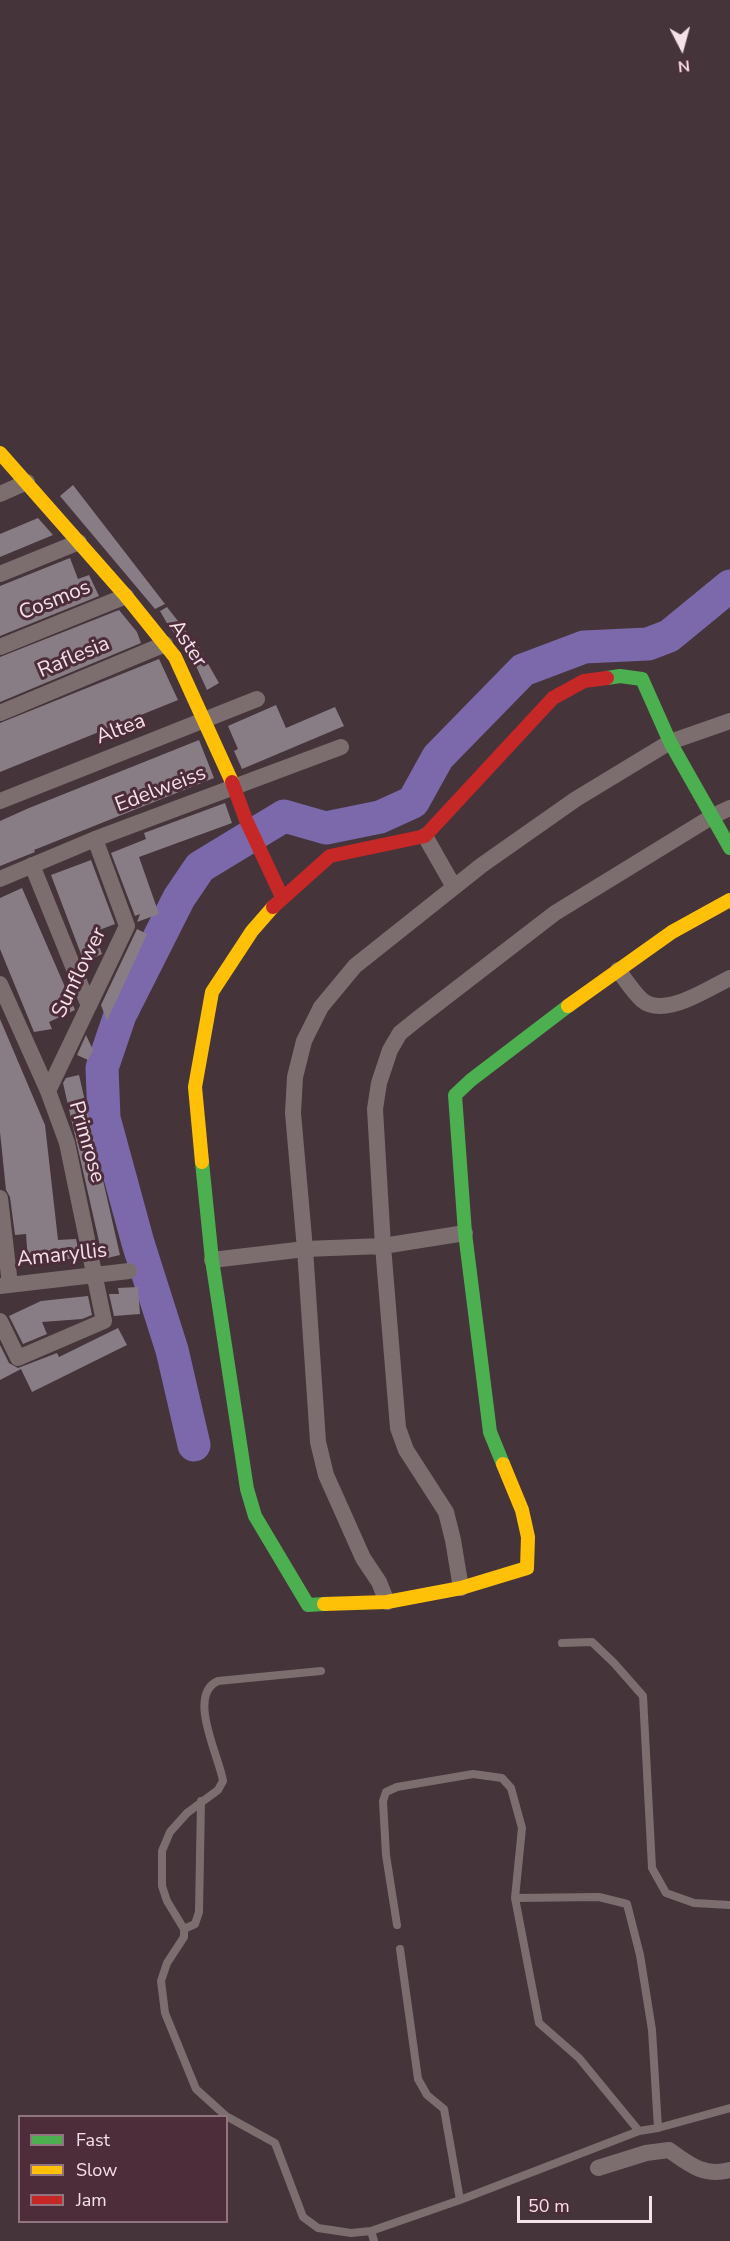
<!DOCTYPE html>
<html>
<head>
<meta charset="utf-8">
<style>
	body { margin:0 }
	#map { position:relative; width:730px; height:2241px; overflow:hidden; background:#45343a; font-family:"Nunito Sans",sans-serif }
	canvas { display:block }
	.legend { position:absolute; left:18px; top:2115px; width:210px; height:108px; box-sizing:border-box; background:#4c2d39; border:2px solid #90757f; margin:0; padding:8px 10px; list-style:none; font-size:18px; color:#f5e1e8 }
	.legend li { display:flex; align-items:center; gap:12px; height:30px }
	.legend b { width:30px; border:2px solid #90757f }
	.north { position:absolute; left:652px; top:18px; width:60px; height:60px; -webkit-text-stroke:4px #4c2d39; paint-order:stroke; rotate:174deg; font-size:16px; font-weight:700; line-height:24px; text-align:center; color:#f5e1e8 }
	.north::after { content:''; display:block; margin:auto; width:21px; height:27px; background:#f5e1e8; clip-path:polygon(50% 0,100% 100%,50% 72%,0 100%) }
	.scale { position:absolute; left:517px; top:2196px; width:135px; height:27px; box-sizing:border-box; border:3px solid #f5e1e8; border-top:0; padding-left:8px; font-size:18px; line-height:21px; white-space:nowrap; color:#f5e1e8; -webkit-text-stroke:4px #4c2d39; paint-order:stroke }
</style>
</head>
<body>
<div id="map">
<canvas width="730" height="2241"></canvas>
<ul class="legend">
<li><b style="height:8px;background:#4caf50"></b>Fast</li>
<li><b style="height:8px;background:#ffc107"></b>Slow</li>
<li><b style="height:8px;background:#c62828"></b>Jam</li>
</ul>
<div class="north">N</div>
<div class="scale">50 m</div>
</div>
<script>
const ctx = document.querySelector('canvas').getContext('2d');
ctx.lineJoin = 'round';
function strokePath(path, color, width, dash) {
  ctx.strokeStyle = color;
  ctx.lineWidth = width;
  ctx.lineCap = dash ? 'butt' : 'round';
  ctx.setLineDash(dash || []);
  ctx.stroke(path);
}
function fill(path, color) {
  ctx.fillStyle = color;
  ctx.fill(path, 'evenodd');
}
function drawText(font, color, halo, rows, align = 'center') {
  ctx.font = font + ' "Nunito Sans",sans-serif';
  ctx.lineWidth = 6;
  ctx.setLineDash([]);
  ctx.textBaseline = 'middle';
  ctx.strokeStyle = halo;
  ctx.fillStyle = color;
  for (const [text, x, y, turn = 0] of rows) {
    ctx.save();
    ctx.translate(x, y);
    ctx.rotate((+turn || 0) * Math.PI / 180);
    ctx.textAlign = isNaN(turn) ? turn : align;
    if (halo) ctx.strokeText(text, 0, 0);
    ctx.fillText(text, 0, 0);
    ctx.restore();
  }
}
const river = new Path2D(`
	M194,1445L172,1350L138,1243L104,1118L102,1068L120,1015L179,898L200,867L284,816L326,828L380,817L413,802L438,757L523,670L584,647L648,644L669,636L730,586`);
const building = new Path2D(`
	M73,485L165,604L155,609L60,496Z
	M38,518L53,535L0,557V534Z
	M70,558L78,579L89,575L99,596L0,636V586Z
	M167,607L199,648L219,683L207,690L190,653L168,625L160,611Z
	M119,610L137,632L141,643L0,702V657Z
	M159,659L178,700L0,772V723Z
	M276,705L286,728L335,707L344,726L242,769L234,751L238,749L228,726Z
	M199,740L214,778L34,850L35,852L0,866V821L29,808Z
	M225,803L232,823L139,857L159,914L137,922L140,914L135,916L111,853L146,839L144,833Z
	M91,860L115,924L94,932L102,954L84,962L51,875Z
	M22,888L75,1010L49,1022L52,1029L34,1032L0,949V898Z
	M137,929L147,934L107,1021L101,1005Z
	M0,1019L45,1125L58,1240L76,1239L80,1258L28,1262L26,1234L15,1235L10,1197L6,1190L0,1132Z
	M86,1035L93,1050L88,1060L77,1055Z
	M79,1075L120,1255L103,1259L63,1083L66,1078Z
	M138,1287L140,1314L114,1316L109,1294H119L118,1288Z
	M88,1296L92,1315L82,1319L42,1322L47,1334L23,1344L9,1316L41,1301Z
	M118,1328L127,1345L32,1392L21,1369L0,1380V1345L9,1363L18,1368L57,1353L59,1357Z`);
const lane = new Path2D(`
	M562,1643L592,1642L614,1663L643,1696L652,1868L666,1893L694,1903L730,1905
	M321,1671L218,1681C186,1695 220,1758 223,1781L218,1790L187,1813L170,1832L162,1851V1886L167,1901L184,1929V1937L167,1963L161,1981L165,2013L196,2089L226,2116L275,2143L303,2217L318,2228L351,2233L371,2231L460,2200L639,2131L658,2128L730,2108
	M515,1898L599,1897L627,1904L640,1955L652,2030L658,2128
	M397,1925L386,1855L383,1801L386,1792L397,1787L473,1774L502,1778L511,1788L522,1828L515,1898L539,2023L579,2058L639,2131
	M184,1929L195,1924L199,1912L201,1801
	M400,1949L418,2079L427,2095L444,2109L460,2200
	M371,2231L374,2241`);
const street = new Path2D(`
	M0,494L27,482
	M0,574L79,542
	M0,647L126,596
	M0,713L165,644
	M0,801L257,699
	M425,836L454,887
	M32,865L89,1006
	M0,879L95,839L341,747
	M618,970C625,979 633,992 642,1000C664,1019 709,988 730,978
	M0,984L48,1091L67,1143L104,1321L18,1358L0,1321
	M48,1091L127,926L95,839
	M0,1198L10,1285
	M212,1260L305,1249L383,1246L465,1233
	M0,1286L129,1271
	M461,1588L453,1540L446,1512L406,1450L398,1428L383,1246L375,1109L379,1083L390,1050L400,1033L420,1017L555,913L713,816L730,808
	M387,1602L379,1582L363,1558L326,1475L318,1442L305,1249L293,1113L295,1077L304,1041L321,1007L355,966L482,865L576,799L670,742L730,721
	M598,2168L646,2153L669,2150C690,2165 704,2177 730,2170`);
const fast = new Path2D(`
	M607,678L620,676L642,679L670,742L730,848
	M202,1162L212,1260L247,1489L255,1516L308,1605L324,1604
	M503,1464L490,1432L465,1233L455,1095L471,1080L568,1006`);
const slow = new Path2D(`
	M0,453L126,596L175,657L232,782
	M568,1006L672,932L730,900
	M202,1162L195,1087L212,992L252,931L273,907
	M324,1604L387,1602L461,1588L527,1568L528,1537L522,1510L503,1464`);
const jam = new Path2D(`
	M232,782L246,820L282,897
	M273,907L330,856L425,836L553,698L584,681L607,678`);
const streetNames = [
	["Cosmos",55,601,-22],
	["Aster",187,644,57],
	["Raflesia",74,658,-23],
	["Altea",121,730,-21],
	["Edelweiss",161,790,-21],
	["Sunflower",80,973,-64],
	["Primrose",86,1142,74],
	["Amaryllis",62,1256,-6]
];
strokePath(river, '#7c69ab', 33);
fill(building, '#897d85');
strokePath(lane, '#7c6e6f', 8);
strokePath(street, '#7c6e6f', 16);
strokePath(fast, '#4caf50', 14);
strokePath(slow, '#ffc107', 14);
strokePath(jam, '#c62828', 14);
drawText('21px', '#f5e1e8', '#4c2d39', streetNames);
</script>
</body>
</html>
